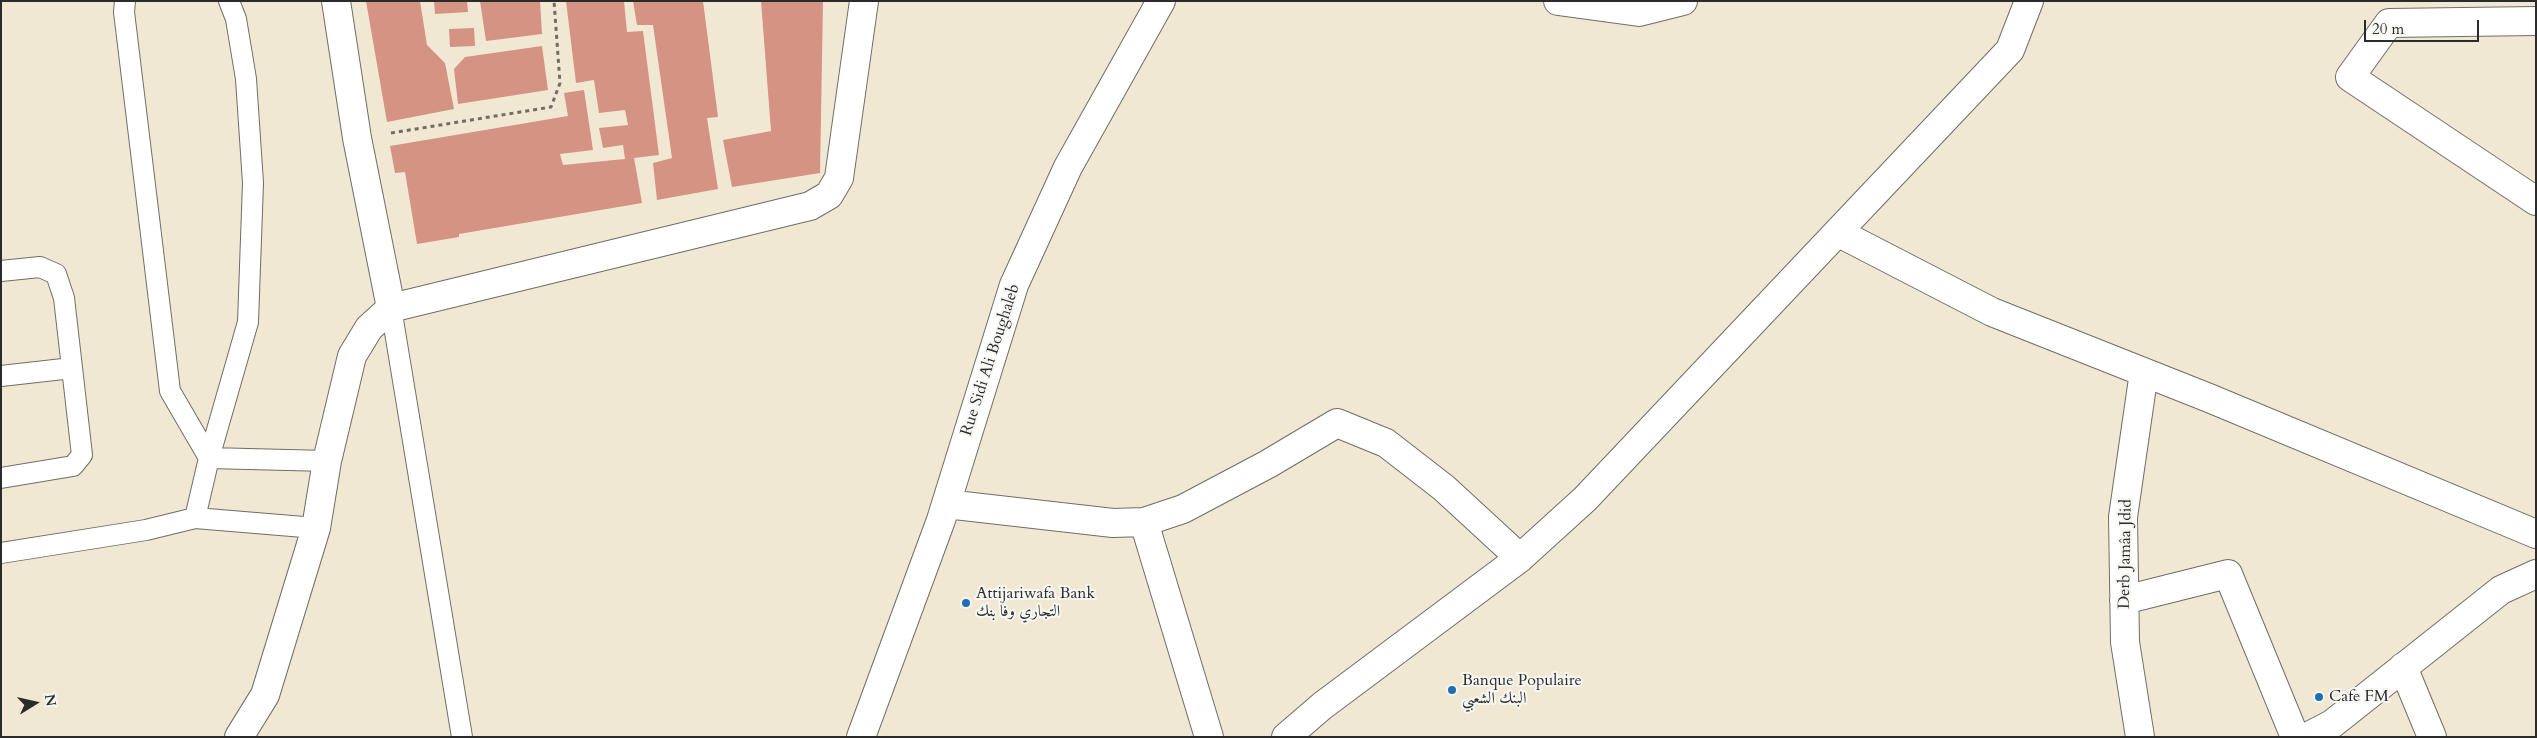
<!DOCTYPE html>
<html>
<head>
<meta charset="utf-8">
<style>
	body { margin:0 }
	#map { position:relative; width:2537px; height:738px; overflow:hidden; background:#f1e8d3; font-family:Cardo,serif }
	canvas { display:block }
	.frame { position:absolute; inset:0; border:2px solid #2b2b2b; pointer-events:none }
	.north { position:absolute; left:10px; top:678px; width:50px; height:50px; -webkit-text-stroke:4px #f6f6f2; paint-order:stroke; rotate:80deg; font-size:14px; font-weight:700; line-height:20px; text-align:center; color:#2b2b2b }
	.north::after { content:''; display:block; margin:auto; width:18px; height:22px; background:#2b2b2b; clip-path:polygon(50% 0,100% 100%,50% 72%,0 100%) }
	.scale { position:absolute; left:2364px; top:20px; width:115px; height:22px; box-sizing:border-box; border:2px solid #2b2b2b; border-top:0; padding-left:6px; font-size:15px; line-height:18px; white-space:nowrap; color:#2b2b2b; -webkit-text-stroke:4px #f6f6f2; paint-order:stroke }
</style>
</head>
<body>
<div id="map">
<canvas width="2537" height="738"></canvas>
<div class="frame"></div>
<div class="north">N</div>
<div class="scale">20 m</div>
</div>
<script>
const ctx = document.querySelector('canvas').getContext('2d');
ctx.lineJoin = 'round';
function fill(path, color) {
  ctx.fillStyle = color;
  ctx.fill(path, 'evenodd');
}
function strokePath(path, color, width, dash) {
  ctx.strokeStyle = color;
  ctx.lineWidth = width;
  ctx.lineCap = dash ? 'butt' : 'round';
  ctx.setLineDash(dash || []);
  ctx.stroke(path);
}
function drawText(font, color, halo, rows, align = 'center') {
  ctx.font = font + ' Cardo,Amiri,serif';
  ctx.lineWidth = 4;
  ctx.setLineDash([]);
  ctx.textBaseline = 'middle';
  ctx.strokeStyle = halo;
  ctx.fillStyle = color;
  for (const [text, x, y, turn = 0] of rows) {
    ctx.save();
    ctx.translate(x, y);
    ctx.rotate((+turn || 0) * Math.PI / 180);
    ctx.textAlign = isNaN(turn) ? turn : align;
    if (halo) ctx.strokeText(text, 0, 0);
    ctx.fillText(text, 0, 0);
    ctx.restore();
  }
}
const building = new Path2D(`
	M366,1H420L427,45L445,63L454,109L387,122Z
	M434,1H467L468,12L435,14Z
	M480,1H540L542,34L486,41Z
	M566,1H624L627,32L643,31L659,155L634,158L642,203L459,234V237L417,244L405,172L395,173L390,146L568,116L564,93L584,90L593,150L560,154L563,165L625,159L623,145L603,148L599,128L628,125L625,110L599,113L594,80L576,83Z
	M633,1H703L718,117L707,118L718,189L657,200L653,163L672,158L653,25H637Z
	M761,1H823L820,173L732,187L723,140L771,131Z
	M474,28L475,46L450,47L449,29Z
	M542,46L548,90L458,104L454,69L465,57Z`);
const path = new Path2D(`
	M391,133L551,107L560,83L554,1`);
const lane = new Path2D(`
	M125,1L124,12L170,391L209,458
	M1,271L40,267L56,274L64,298L82,455L73,466L1,478
	M391,308L462,737
	M1,376L72,368
	M209,458L327,461
	M195,518L209,458L248,322L253,183L246,79L236,19L229,1
	M1,553L146,530L195,518L316,528`);
const street = new Path2D(`
	M336,1L357,138L391,308
	M1558,1L1639,12L1683,1
	M2536,21L2389,23L2350,77L2536,201
	M1839,233L1992,312L2209,398L2536,534
	M946,504L1113,523L1144,522L1183,509L1268,464L1337,423L1386,443L1444,488L1520,558
	M1144,522L1209,737
	M2124,600L2228,574L2295,737
	M2403,667L2432,737
	M239,737L265,695L316,528L327,461L352,356L369,328L391,308L810,206L829,195L839,178L864,1
	M861,737L941,520L1014,285L1068,167L1161,1
	M1286,737L1322,706L1520,558L1585,499L2010,50L2029,1
	M2140,737L2125,642L2123,517L2144,372
	M2307,737L2332,724L2501,590L2536,574`);
const markers = [
	[966,603,5,"#1f6fb2"],
	[1452,690,5,"#1f6fb2"],
	[2319,697,5,"#1f6fb2"]
];
const streetNames = [
	["Rue Sidi Ali Boughaleb",991,360,-72],
	["Derb Jamâa Jdid",2126,554,-89]
];
const poiNames = [
	["Attijariwafa Bank",976,594],
	["التجاري وفا بنك",976,612],
	["Banque Populaire",1462,681],
	["البنك الشعبي",1462,699],
	["Cafe FM",2329,697]
];
fill(building, '#d59383');
strokePath(lane, '#706d66', 22);
strokePath(street, '#706d66', 30);
strokePath(path, '#706d66', 3, [4, 4]);
strokePath(lane, '#fff', 20);
strokePath(street, '#fff', 28);
for (const [x, y, r, color] of markers) {
  const dot = new Path2D();
  dot.arc(x, y, r, 0, 2 * Math.PI);
  ctx.fillStyle = color;
  ctx.fill(dot);
  strokePath(dot, '#f6f6f2', 2);
}
drawText('16px', '#2b2b2b', '#f6f6f2', streetNames);
drawText('16px', '#2b2b2b', '#f6f6f2', poiNames, 'left');
</script>
</body>
</html>
